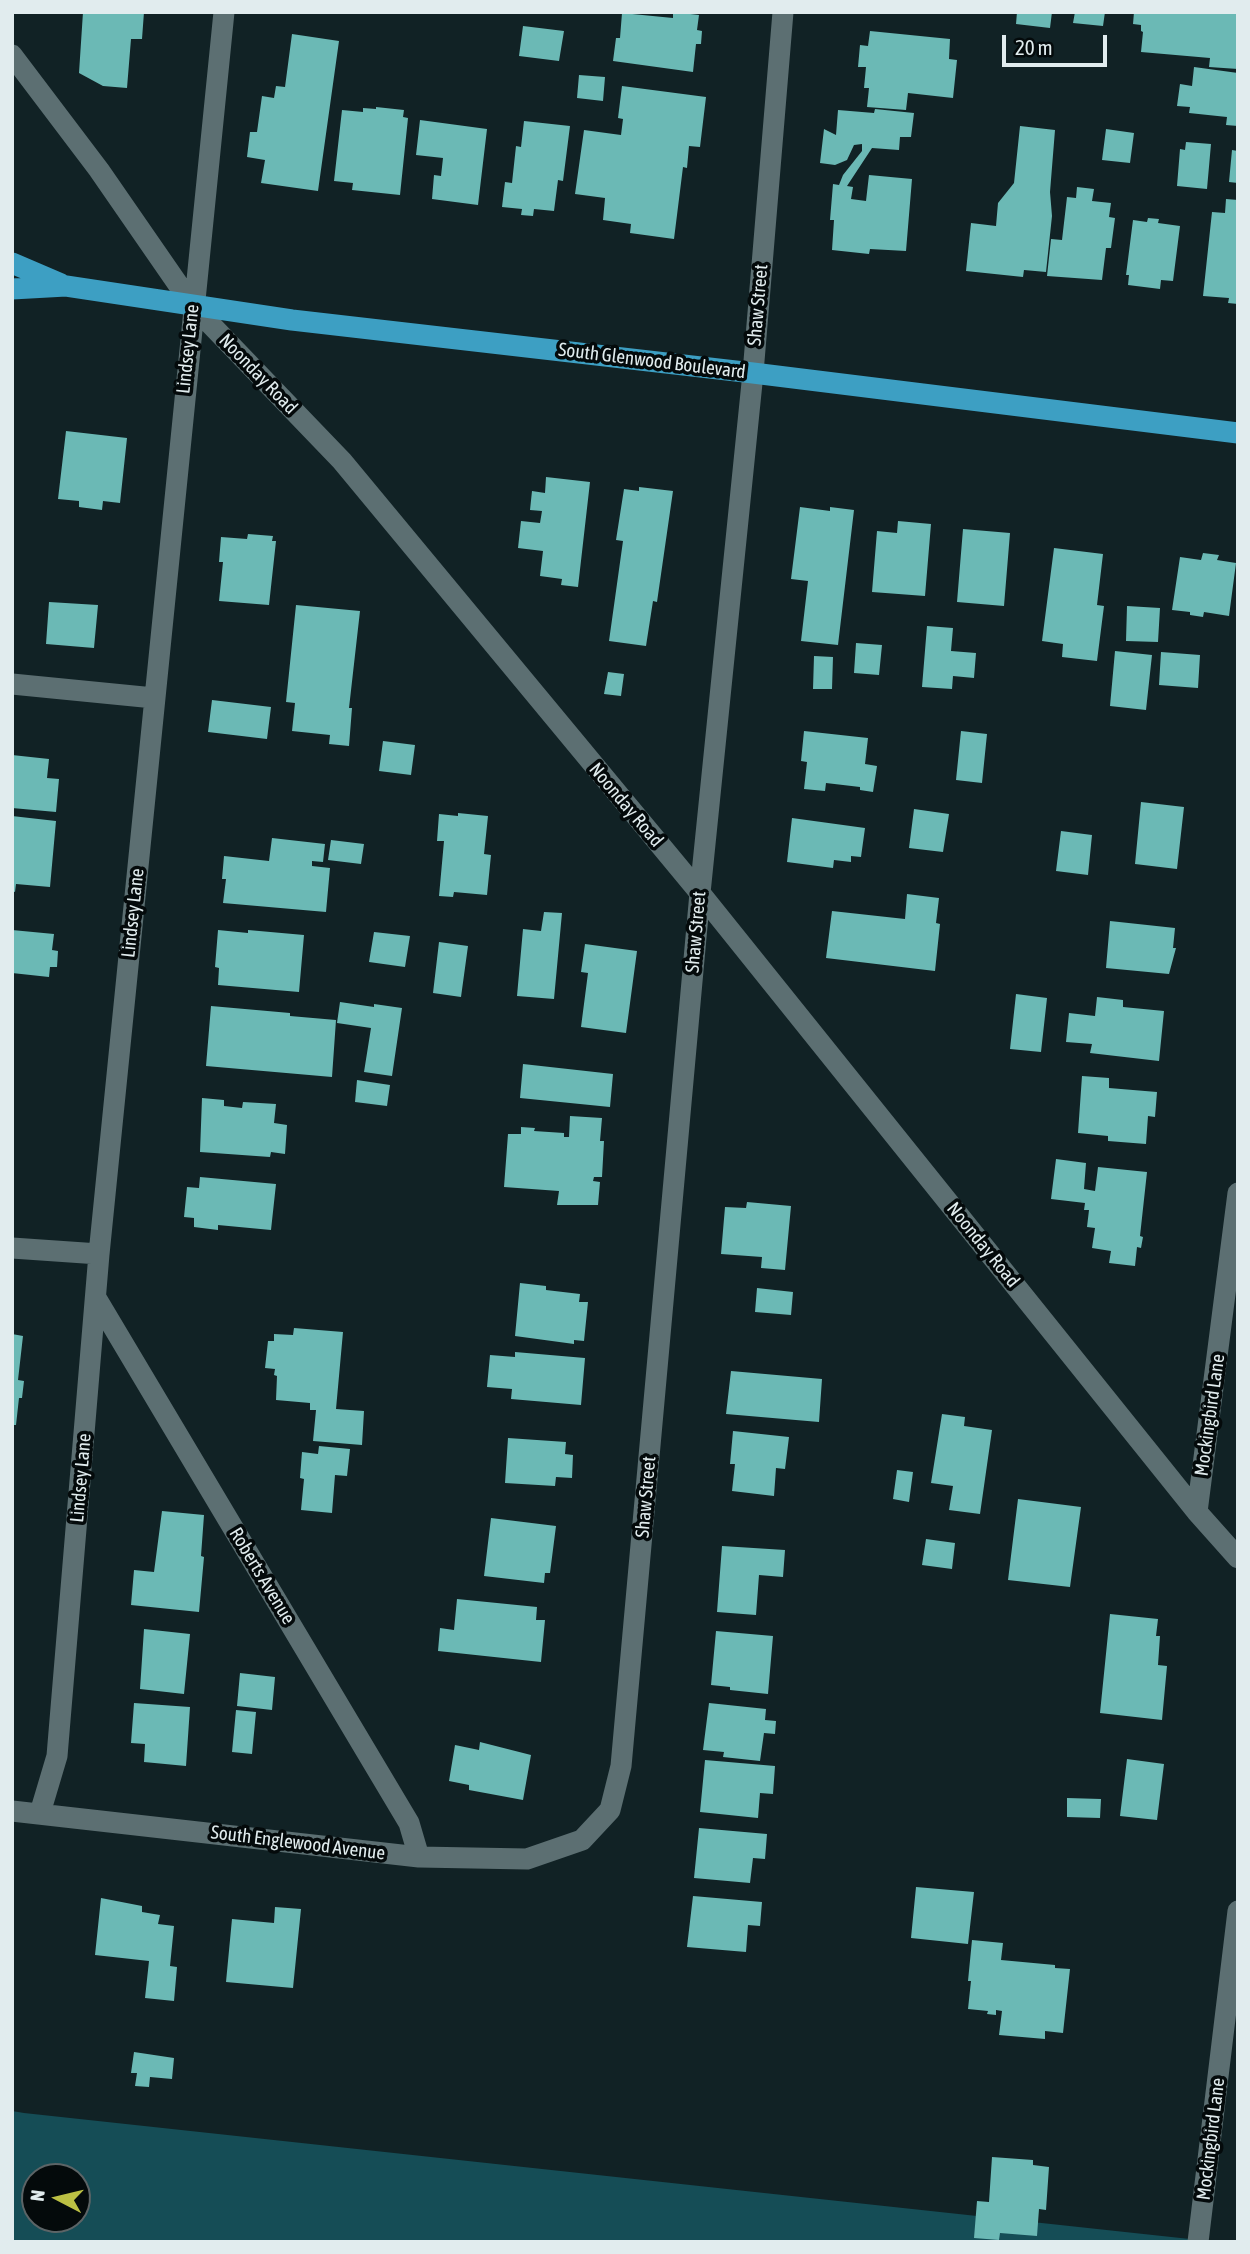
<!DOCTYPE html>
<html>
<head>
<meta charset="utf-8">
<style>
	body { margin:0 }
	#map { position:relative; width:1250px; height:2254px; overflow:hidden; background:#112225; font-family:"Asap Condensed",sans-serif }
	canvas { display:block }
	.frame { position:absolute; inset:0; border:14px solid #e1ecee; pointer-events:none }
	.north { position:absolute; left:21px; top:2163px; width:70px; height:70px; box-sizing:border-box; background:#040a0b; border:2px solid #5c6466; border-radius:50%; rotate:277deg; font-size:19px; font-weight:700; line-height:28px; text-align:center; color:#e1ecee }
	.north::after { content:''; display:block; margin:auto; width:24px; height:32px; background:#bbc044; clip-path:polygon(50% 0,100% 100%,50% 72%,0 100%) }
	.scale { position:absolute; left:1002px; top:35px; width:105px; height:32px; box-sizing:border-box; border:4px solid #e1ecee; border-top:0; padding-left:9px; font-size:21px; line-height:24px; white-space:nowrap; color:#e1ecee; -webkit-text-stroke:5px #040a0b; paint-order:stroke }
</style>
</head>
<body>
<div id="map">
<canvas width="1250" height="2254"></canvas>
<div class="frame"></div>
<div class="north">N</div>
<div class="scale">20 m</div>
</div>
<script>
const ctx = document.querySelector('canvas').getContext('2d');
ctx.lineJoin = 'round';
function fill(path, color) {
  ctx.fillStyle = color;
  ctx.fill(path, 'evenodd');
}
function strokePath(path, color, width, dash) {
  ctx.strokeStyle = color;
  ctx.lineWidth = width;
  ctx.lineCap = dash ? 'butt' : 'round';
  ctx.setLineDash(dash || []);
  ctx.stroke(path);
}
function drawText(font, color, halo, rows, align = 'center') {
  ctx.font = font + ' "Asap Condensed",sans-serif';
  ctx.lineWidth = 7;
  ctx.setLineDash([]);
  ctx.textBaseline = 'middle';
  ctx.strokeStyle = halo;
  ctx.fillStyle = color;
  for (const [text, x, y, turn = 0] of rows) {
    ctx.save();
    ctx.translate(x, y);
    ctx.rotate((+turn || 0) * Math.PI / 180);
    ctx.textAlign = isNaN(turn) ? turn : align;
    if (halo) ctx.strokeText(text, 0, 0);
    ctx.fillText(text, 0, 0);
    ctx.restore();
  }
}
const green = new Path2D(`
	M12,2111L24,2113L1199,2240L12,2242ZM35,2177H77V2219H35Z`);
const building = new Path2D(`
	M83,12H144L142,39H131L127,88L103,86L79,73Z
	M673,12L699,15L697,30L702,31L701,44H696L693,72L613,61L616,38H620L622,13L673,18Z
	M1017,12H1052L1050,28L1016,24Z
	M1075,12H1105L1103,26L1073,23Z
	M1134,12H1238V69L1209,67L1210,58L1141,52L1143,32L1141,31V25L1133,24Z
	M523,26L564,31L559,61L519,56Z
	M870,31L950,39L949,59L957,60L953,98L908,93L906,110L867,107L869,88H864L866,67H858L860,45L868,46Z
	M292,34L339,41L318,191L261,183L265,160L247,157L250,132H257L262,96L274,98L276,86L285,87Z
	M1194,67L1238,73V126L1226,125L1227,117L1189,113L1190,107L1177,106L1180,84L1192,86Z
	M579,75L605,77L603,101L577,98Z
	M622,86L706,97L700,147L689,146L687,168L683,167L674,239L630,233L631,224L603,220L605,198L575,194L584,130L621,135L623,119L618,118Z
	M376,107L404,110L403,117L408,118L400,195L352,190L353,183L334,181L342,110L363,112V108L376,109Z
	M875,109L914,113L911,137H900L899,150L872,148L847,186L853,187L851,199L866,201L869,175L912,179L906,251L870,249L869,254L832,250L834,220H830L833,184L839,185L843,175L862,151V144L854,145L847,160L835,165L820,163L824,129L836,135L838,110L874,113Z
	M420,120L487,129L478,205L432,199L434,175L441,176L443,158L416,155Z
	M524,121L570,126L563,181L558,180L554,211L534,209L533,216L521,215L522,209L502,207L505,182L512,183L516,146L521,147Z
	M1020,126L1055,130L1050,192L1052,216L1046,272L1024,270L1023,277L966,271L971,223L996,226L998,203L1014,183Z
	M1106,129L1134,133L1130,163L1102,160Z
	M1186,142L1211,144L1207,189L1177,186L1180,149L1185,150Z
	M1232,150L1238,151V183L1229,182Z
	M1077,187L1094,189L1092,201L1111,203L1109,217L1115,218L1111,248H1106L1102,280L1047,276L1051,239L1062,240L1067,197L1076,198Z
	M1226,199L1238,200V304L1228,303L1229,298L1203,296L1212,212L1225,213Z
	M1148,218L1159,219L1158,223L1180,226L1173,281L1161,280L1160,289L1128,285L1129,275H1126L1133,220L1147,222Z
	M66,431L127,438L120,503L103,501L102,510L79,507V501L58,499Z
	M546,477L590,482L578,587L561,585L562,579L540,576L543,551L518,548L521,521L540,523L542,511L530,510L532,491L545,493Z
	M639,487L673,491L657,602L653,601L646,646L609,641L623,541L616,540L624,489L639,491Z
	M800,507L830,511V507L854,510L838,645L801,641L808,581L791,579Z
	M898,521L931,524L925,596L872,592L877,531L897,533Z
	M963,529L1010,533L1004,606L957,602Z
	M248,534L273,536L272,541H276L269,605L219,601L223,562H219L221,537L247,539Z
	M1054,548L1103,554L1097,605L1104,606L1097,661L1062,657L1063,644L1042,641Z
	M1203,553L1219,555L1217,560L1236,563L1229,616L1204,612L1203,617L1190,615V612L1172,610L1180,557L1201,560Z
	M49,602L98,605L94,648L46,644Z
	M296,605L360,611L349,708H352L349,746L329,744L330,735L292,731L295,703L286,702Z
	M1127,606L1160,608L1158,642L1126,641Z
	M927,626L953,628L951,651L976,653L974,678L953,676L952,689L922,687Z
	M856,643L882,645L879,675L854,673Z
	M1115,651L1152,655L1146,710L1110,706Z
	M1161,652L1200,655L1198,688L1159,685Z
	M814,656L833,657L832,689H813Z
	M608,672L624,674L621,696L604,694Z
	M212,700L271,707L267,739L208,732Z
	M804,731L868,738L865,764L877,766L873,792L860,790V787L826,783L825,791L804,789L807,762L801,761Z
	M961,731L987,734L982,783L956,780Z
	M383,741L415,745L411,775L379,771Z
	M12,755L49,759L47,778L59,779L56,812L12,808Z
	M1141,802L1184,807L1177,869L1135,864Z
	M914,809L949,814L943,852L909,848Z
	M458,813L488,816L484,854L491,855L487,895L454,892L453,897L439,896L444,841H437L439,814L458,816Z
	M12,816L56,821L50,887L16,884L15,892L12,891Z
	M792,818L865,828L861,857L851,856V862L834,860L833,868L787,862Z
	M1061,831L1092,835L1088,875L1056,871Z
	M272,838L325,844L323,862L312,861V866L330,868L326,912L223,903L226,879H222L224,856L269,861Z
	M331,840L364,844L361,864L328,860Z
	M907,894L939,898L936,923L940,924L935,971L826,958L832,911L905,919Z
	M544,912L562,913L554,999L517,996L523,929L541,931Z
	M1110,921L1175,928L1173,948H1176L1169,974L1106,968Z
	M12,930L54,934L52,950L58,951L57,967H50L49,977L12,973Z
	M218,930L248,933V930L304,935L299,992L218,985L219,968L215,967Z
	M374,932L410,936L405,967L369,962Z
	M439,942L468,946L461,997L433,993Z
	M585,944L637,951L626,1033L581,1027L588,973L581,972Z
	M1016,994L1047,998L1041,1052L1010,1049Z
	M1097,997L1123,1000V1007L1164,1011L1159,1061L1090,1053L1092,1044L1066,1042L1069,1013L1095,1016Z
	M340,1002L374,1007V1004L402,1008L392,1076L364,1072L371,1028L337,1023Z
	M211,1006L290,1013V1016L336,1020L332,1077L206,1066Z
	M523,1064L613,1074L610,1107L520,1098Z
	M1082,1076L1109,1078V1088L1157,1092L1155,1117L1148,1116L1146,1144L1108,1141V1136L1078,1133Z
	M357,1080L390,1085L387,1106L355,1102Z
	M202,1098L224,1100V1106L242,1108L243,1102L276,1104L274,1123L287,1125L285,1154L271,1152L270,1157L200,1152Z
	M570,1116L602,1118L600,1141H604L602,1177H594L593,1181L600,1182L598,1205H557L559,1191L504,1187L508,1134H521V1127L535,1128L534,1131L564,1133V1137H569Z
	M1056,1159L1086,1163L1084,1189L1095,1191L1098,1167L1147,1172L1140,1236L1143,1237L1141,1248L1137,1247L1135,1266L1109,1263L1111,1251L1092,1248L1095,1228L1087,1227L1089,1210H1084L1085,1203L1051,1199Z
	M200,1177L276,1184L271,1230L218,1225V1230L194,1227V1218L184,1217L187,1187L199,1188Z
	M747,1202L791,1206L785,1270L761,1268L762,1257L721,1254L725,1207L746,1208Z
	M520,1283L546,1286V1290L580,1294L579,1302H588L584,1341L574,1340V1344L515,1336Z
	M757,1288L793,1292L791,1315L755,1312Z
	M294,1328L343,1332L336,1409L364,1411L362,1445L313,1441L316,1410H310V1403L276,1400L277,1376L274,1375L275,1369L265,1368L268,1341H274V1334L293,1335Z
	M12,1334L23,1336L18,1380L24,1381L22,1398H19L16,1425H12Z
	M515,1352L585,1358L581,1405L511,1399L512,1389L487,1387L490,1355L515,1357Z
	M731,1371L822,1379L819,1422L726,1414Z
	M942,1414L965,1417L964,1426L992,1430L980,1514L949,1510L953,1486L931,1483Z
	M733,1431L789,1437L785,1469L776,1468L774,1496L732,1491L735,1464H730Z
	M508,1438L566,1442L565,1454L573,1455L572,1478L556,1477L555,1486L505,1483Z
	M319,1446L350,1449L347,1476L335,1475L332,1513L301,1510L304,1479L300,1478L302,1452L318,1454Z
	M897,1470L913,1472L909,1502L893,1499Z
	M1018,1499L1081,1507L1070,1587L1008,1580Z
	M162,1511L204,1515L201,1556L204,1557L199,1612L131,1605L134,1570L154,1572Z
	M491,1518L556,1526L550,1573H545L544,1583L484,1576Z
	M926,1539L955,1543L952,1569L922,1565Z
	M722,1546L785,1550L783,1577L759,1575L756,1615L717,1612Z
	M457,1599L537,1607L536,1620H545L541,1662L438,1651L440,1628L454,1630Z
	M1110,1614L1158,1619L1156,1636H1160L1158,1665L1167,1666L1162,1720L1100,1713Z
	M144,1629L190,1634L184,1694L140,1689Z
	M716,1631L773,1636L768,1694L730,1690V1687L711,1685Z
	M240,1673L275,1677L272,1710L237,1706Z
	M134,1703L190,1707L186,1766L144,1762L145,1744L131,1743Z
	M709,1703L766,1709L765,1720L776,1721L775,1734L764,1733L760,1761L723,1757L724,1752L703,1750Z
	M236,1710L256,1712L252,1754L232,1752Z
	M480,1742L531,1755L523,1800L469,1790V1785L449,1781L455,1745L479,1750Z
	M1127,1759L1164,1764L1157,1820L1120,1816Z
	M705,1760L775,1766L773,1794L760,1793L758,1818L700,1812Z
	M1067,1798L1101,1799L1100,1818L1067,1817Z
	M699,1828L767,1834L765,1859L753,1858L750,1883L694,1878Z
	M916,1887L974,1892L968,1944L911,1938Z
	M693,1896L762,1902L760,1926L748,1925L746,1952L687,1947Z
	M101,1898L142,1906V1912L160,1915L158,1924L174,1926L170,1966L177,1967L174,2001L145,1998L149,1961L95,1955Z
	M275,1907L301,1909L293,1988L226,1982L232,1919L274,1923Z
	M972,1940L1003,1943L1001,1960L1055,1965V1968L1070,1969L1063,2033L1045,2031V2039L999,2035L1002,2011L996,2010V2015L987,2014L988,2011L968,2009L971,1981H968Z
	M134,2052L174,2058L172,2079L150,2077L149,2087L135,2086L137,2073H131Z
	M992,2157L1033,2160V2165L1049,2167L1046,2210L1039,2209L1037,2236L1000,2233L999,2240L974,2238L977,2201L989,2202Z`);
const minor = new Path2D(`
	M12,55L99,170L193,306L342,461L700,893L1197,1512L1238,1558
	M12,684L154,698
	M12,1248L99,1254
	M96,1298L409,1823L419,1857
	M1197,1512L1238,1193
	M12,1811L419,1857L527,1859L582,1840L610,1810L621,1766L700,893L753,373L783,12
	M40,1813L57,1756L99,1254L224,12
	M1198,2242L1238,1911`);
const major = new Path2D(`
	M12,263L61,284
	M12,289L66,286L292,320L753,373L1238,433`);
const streetNames = [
	["Shaw Street",758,305,-85],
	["Lindsey Lane",188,349,-84],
	["South Glenwood Boulevard",652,361,7],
	["Noonday Road",258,374,46],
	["Noonday Road",626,805,50],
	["Lindsey Lane",133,913,-84],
	["Shaw Street",696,932,-85],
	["Noonday Road",983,1245,51],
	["Mockingbird Lane",1210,1415,-82],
	["Lindsey Lane",81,1478,-85],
	["Shaw Street",646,1497,-85],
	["Roberts Avenue",262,1576,59],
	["South Englewood Avenue",298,1843,7],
	["Mockingbird Lane",1211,2139,-83]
];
fill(green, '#154d56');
fill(building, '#6bb9b5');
strokePath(minor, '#5c6f72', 21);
strokePath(major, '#3d9fc3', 21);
drawText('19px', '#e1ecee', '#040a0b', streetNames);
</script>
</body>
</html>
